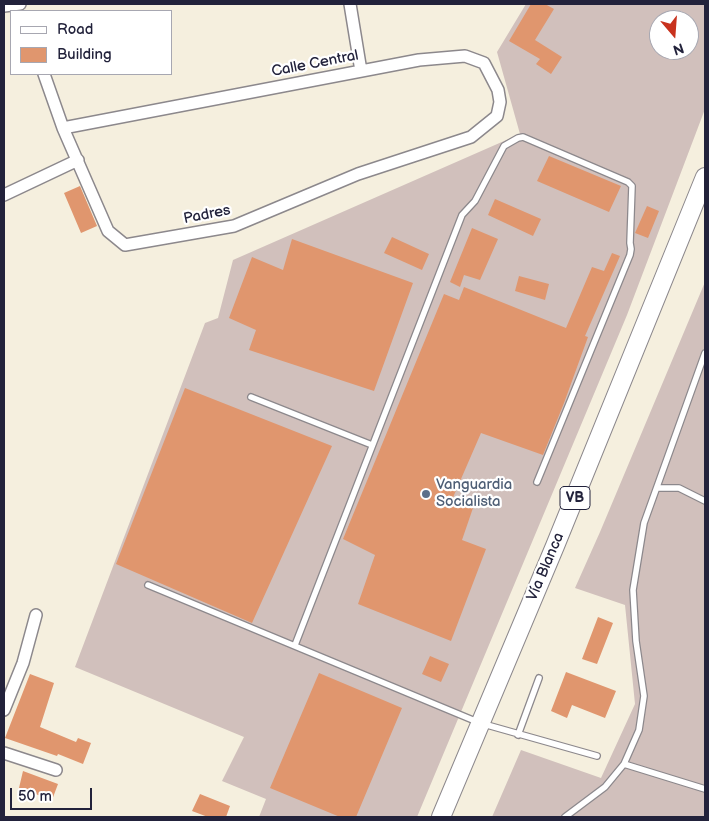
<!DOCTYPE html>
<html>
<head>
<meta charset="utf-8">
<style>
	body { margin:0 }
	#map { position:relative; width:709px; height:821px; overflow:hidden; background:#f5efde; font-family:"Balsamiq Sans",sans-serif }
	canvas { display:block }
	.frame { position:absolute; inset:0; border:5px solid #22223b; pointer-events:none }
	.legend { position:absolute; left:10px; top:10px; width:162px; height:65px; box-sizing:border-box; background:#fff; border:1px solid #a7a7b1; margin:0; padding:6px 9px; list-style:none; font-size:15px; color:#22223b }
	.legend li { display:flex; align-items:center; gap:10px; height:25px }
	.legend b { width:25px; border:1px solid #a7a7b1 }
	.north { position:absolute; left:649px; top:10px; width:50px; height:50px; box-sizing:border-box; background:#fff; border:1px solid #a7a7b1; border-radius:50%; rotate:162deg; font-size:14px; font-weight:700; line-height:20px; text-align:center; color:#22223b }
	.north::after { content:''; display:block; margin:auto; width:18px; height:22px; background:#c8321e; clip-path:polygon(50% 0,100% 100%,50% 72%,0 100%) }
	.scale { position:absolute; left:10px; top:788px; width:82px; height:22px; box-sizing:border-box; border:2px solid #22223b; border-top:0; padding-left:6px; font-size:15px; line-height:18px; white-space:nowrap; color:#22223b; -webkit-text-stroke:4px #fff; paint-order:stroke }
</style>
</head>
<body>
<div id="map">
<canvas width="709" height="821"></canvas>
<div class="frame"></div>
<ul class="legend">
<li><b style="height:6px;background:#fff"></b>Road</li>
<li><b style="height:14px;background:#e0966e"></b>Building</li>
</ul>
<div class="north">N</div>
<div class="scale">50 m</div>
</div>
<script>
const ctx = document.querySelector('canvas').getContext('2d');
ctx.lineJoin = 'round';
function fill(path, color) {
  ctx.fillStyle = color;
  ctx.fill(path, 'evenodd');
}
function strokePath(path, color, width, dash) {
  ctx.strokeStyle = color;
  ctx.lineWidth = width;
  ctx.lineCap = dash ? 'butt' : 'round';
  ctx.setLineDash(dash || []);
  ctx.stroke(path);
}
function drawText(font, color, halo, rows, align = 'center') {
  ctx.font = font + ' "Balsamiq Sans",sans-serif';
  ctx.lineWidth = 4.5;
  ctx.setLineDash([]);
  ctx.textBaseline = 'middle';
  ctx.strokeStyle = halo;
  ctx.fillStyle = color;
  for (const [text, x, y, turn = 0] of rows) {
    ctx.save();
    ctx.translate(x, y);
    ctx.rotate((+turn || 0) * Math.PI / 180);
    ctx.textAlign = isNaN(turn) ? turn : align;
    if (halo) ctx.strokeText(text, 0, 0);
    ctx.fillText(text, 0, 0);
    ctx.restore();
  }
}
const industrial = new Path2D(`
	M526,4H705V109L627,315L417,817H259L266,799L222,781L244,737L75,667L205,323L218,318L233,260L520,134L497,52ZM659,20H689V50H659Z
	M705,282V817H492L521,750L601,778L635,704L625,605L575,588L600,532Z`);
const building = new Path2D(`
	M531,4H545L554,9L535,40L562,57L551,74L536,64L540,59L509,41Z
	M549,156L621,186L609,212L537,181Z
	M80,186L97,226L81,233L64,193Z
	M495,199L541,219L533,236L488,215Z
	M647,206L659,211L648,238L635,233Z
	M472,228L498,239L480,280L464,275L460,287L450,282Z
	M392,237L429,254L422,270L384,253Z
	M292,239L413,283L374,391L249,350L256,330L229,318L252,257L283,270Z
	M612,253L620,256L585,336L588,337L564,403L543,455L481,433L451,502L473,508L462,540L486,549L451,641L358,604L375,555L343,539L444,294L459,300L464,287L566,328L592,267L604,271Z
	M519,276L549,284L545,300L515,291Z
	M185,388L332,446L252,623L116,564Z
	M598,617L613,623L597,664L582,659Z
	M430,656L449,664L441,682L422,674Z
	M566,672L616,691L605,718L572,705L567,718L551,711Z
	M319,673L402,708L356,817H340L270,788Z
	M30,674L54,683L40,727L76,742L78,738L91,743L83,764L58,754L57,756L5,738Z
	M23,771L58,784L52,800L19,788Z
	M200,794L230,806L226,817H208L192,811Z`);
const service = new Path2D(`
	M251,397L372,445
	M657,488H679L705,501
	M148,585L480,723L597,756
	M295,645L462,215L475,201L504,146L518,138L523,137L628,182L632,186L630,243L631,249L630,255L537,482
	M518,735L539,678
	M624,764L705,789
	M565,817L605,787L624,764L639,730L644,696L636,641L633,590L644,523L705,353`);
const minor = new Path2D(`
	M350,4L361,71
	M4,6L20,4
	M44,74L63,128L108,231L125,245L234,226L358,174L471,137L497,116L500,102L498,90L484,63L465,56L419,60L63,128
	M4,195L78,160
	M4,710L23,663L36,615
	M4,753L56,770`);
const primary = new Path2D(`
	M441,817L555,546L705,177`);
const markers = [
	[426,494,5,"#5c6f8a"]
];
const shields = [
	[575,498,30]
];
const shieldNames = [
	["VB",575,498]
];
const streetNames = [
	["Calle Central",315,64,-11],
	["Padres",207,215,-11],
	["Vía Blanca",546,567,-67]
];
const serviceNames = [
	["Vanguardia",436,485],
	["Socialista",436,502]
];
fill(industrial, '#d1c0bc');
fill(building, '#e0966e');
strokePath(service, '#8c888c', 8);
strokePath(minor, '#8c888c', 14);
strokePath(primary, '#8c888c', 20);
strokePath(service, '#fff', 5.5);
strokePath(minor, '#fff', 11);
strokePath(primary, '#fff', 18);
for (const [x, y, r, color] of markers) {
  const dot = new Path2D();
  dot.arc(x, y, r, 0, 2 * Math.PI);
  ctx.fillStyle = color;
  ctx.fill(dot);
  strokePath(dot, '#fff', 2);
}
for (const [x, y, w] of shields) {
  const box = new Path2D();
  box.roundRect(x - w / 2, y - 11.5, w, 23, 4);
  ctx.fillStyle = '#fff';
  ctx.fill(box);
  strokePath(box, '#22223b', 1);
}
drawText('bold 14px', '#22223b', null, shieldNames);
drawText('15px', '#22223b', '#fff', streetNames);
drawText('15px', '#4e5e75', '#fff', serviceNames, 'left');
</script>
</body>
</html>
